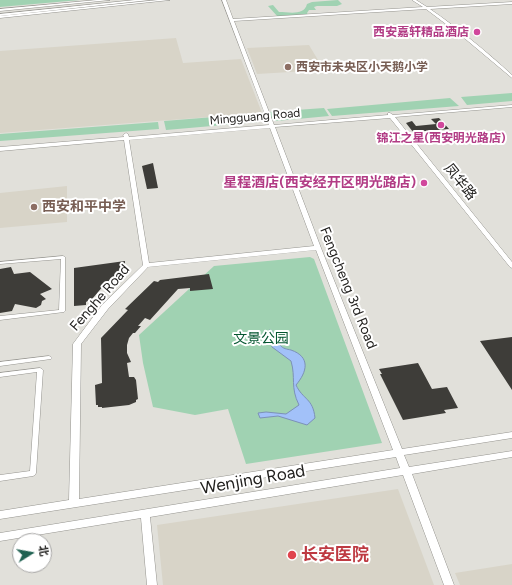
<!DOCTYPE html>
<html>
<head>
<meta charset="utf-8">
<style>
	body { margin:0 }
	#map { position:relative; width:512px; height:585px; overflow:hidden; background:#e1e0da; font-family:Figtree,"Noto Sans SC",sans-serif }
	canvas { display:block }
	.north { position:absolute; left:12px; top:533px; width:40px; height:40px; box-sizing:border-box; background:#fff; border:1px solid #a7a6a5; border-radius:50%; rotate:79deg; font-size:11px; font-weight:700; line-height:16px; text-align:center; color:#22211f }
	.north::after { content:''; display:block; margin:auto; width:14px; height:18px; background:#206252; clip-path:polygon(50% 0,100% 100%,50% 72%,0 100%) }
</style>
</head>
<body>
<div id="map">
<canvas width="512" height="585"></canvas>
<div class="north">北</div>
</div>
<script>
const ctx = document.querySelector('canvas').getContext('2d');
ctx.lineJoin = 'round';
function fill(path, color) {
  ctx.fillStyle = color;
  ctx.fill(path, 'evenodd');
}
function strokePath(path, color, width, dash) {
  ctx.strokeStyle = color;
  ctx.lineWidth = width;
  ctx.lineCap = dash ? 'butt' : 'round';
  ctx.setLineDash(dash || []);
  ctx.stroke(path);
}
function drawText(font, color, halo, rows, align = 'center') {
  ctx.font = font + ' Figtree,"Noto Sans SC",sans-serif';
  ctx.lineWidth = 4;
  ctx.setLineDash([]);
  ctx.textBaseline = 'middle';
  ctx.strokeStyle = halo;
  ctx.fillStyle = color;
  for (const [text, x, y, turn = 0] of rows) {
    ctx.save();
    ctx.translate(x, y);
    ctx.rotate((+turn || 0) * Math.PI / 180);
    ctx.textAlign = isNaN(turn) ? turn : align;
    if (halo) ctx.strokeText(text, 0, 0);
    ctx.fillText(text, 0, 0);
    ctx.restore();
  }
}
const built = new Path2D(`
	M176,38L183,63L241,59L262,113L0,133V51Z
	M309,45L324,70L257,74L247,48Z
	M67,186V222L0,228V193Z
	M398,489L434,585H163L157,525Z
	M512,564V585H460L455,573Z`);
const green = new Path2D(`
	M0,0H80L0,7Z
	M338,0L342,4L337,6H317L314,7L316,10H309L307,13L308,15L278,17L268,6L273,5L279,12C289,12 304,16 307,4L312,2Z
	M512,93V101L467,105L461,97Z
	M450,98L459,106L332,116L327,109Z
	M324,108L329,116L276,121L271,119L268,112Z
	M264,113L266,118L258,122L166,130L164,121Z
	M158,122L159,129L0,141V134Z
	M310,257L314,259L382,443L246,464L228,409L195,415L153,407L143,363L139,335L214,266Z`);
const water = new Path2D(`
	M270,330L272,331C274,336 277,342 280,345C283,349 287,349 291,350C311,357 307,372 296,385C303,400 313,398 315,418L307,425L278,416L260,418L258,413L266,412L286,414L299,405C290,387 296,378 291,361L272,347L269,332Z`);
const building = new Path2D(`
	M439,118L449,129L413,132L406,123L412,121L416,126L436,124L431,119Z
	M153,163L158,188L147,189L142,166Z
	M125,261V267L104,285L93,298L86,302V305L74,306V268Z
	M11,267L14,274L30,272L52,289L40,294L46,299L42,301L41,305L36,308L15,304L12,311L0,313V269Z
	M209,274L213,289L190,291V288L178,289L150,320L145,318L138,326H141L135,333H133L129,338L127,345V353L131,362L127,363L129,377H134L136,380L138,399L136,400V402L129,405L102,408V407H98V405H96L95,385L102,383L101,338L128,310L125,309L154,281L158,282L160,280Z
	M512,337V390L480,341Z
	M418,363L432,389L447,387L458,408L444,410L446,413L403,420L380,374H382L379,369Z`);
const street = new Path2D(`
	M63,256L65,257V311L64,312L0,320V316L59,310L61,259L0,264V262Z
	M49,356L51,357L52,358L51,359L0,366V362Z
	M40,368L42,369L43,370L36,473L35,475L33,476L0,481V475L30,471L37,372L0,377V373Z`);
const secondary = new Path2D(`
	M97,0H110L0,11V9Z
	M158,0H170L0,18V16Z
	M222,0H226L233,19L423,7L412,0H416L427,7L512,2V4L430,9C459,29 486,51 512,75V78L463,37L426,9L234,21L274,125L388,115V113H390L393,115L512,105V107L395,117L512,262V268L510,267L390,118L275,127L321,248L402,449L512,432V438L404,455L409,467L512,451V457L412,474L454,585H444L403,475L150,517L157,585H147L141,518L0,541V533L400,468L396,457L0,519V511L69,500L73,344L102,305L143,265L124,140L0,151V147L124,137L123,135L126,133L128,134L129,137L269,125ZM270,128L314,246L149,263L129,140ZM316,250L393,450L79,499L81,344L108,309L148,267Z`);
const highway = new Path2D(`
	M135,0H150L0,16V14Z`);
const markers = [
	[477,32,4,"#d1479c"],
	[288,67,4,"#8d6e63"],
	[441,125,4,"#d1479c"],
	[424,183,4,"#d1479c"],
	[34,207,4,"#8d6e63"],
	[292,555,5,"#e0444e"]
];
const farHotelnames = [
	["西安嘉轩精品酒店",469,32],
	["锦江之星(西安明光路店)",441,138,"center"]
];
const farEducationnames = [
	["西安市未央区小天鹅小学",296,67]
];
const farStreetnames = [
	["Mingguang Road",255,117,-5]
];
const streetNames = [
	["凤华路",460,182,51],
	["Fengcheng 3rd Road",348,288,68],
	["Fenghe Road",100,298,-49]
];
const hotelNames = [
	["星程酒店(西安经开区明光路店)",416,183]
];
const educationNames = [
	["西安和平中学",42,207]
];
const parkNames = [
	["文景公园",261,339]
];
const nearStreetnames = [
	["Wenjing Road",253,480,-10]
];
const nearHealthnames = [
	["长安医院",301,555]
];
fill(built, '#d8d4c8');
fill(green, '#a0d2b2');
fill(water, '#a2c1f9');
strokePath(water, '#7c91b8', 1);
fill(building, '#3e3d39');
strokePath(street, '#94938e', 1);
strokePath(secondary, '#94938e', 1);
strokePath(highway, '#94938e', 1);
fill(street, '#fff');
fill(secondary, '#fff');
fill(highway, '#fff');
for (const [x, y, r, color] of markers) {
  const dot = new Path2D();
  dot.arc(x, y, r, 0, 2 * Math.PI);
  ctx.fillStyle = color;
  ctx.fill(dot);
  strokePath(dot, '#fff', 1.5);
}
drawText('bold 12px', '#b23c85', '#fff', farHotelnames, 'right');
drawText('bold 12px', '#785e54', '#fff', farEducationnames, 'left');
drawText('12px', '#22211f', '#fff', farStreetnames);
drawText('14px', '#22211f', '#fff', streetNames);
drawText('bold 14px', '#b23c85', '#fff', hotelNames, 'right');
drawText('bold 14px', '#785e54', '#fff', educationNames, 'left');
drawText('14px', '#055631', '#fff', parkNames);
drawText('17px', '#22211f', '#fff', nearStreetnames);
drawText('bold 17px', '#be3a42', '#fff', nearHealthnames, 'left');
</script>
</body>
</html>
